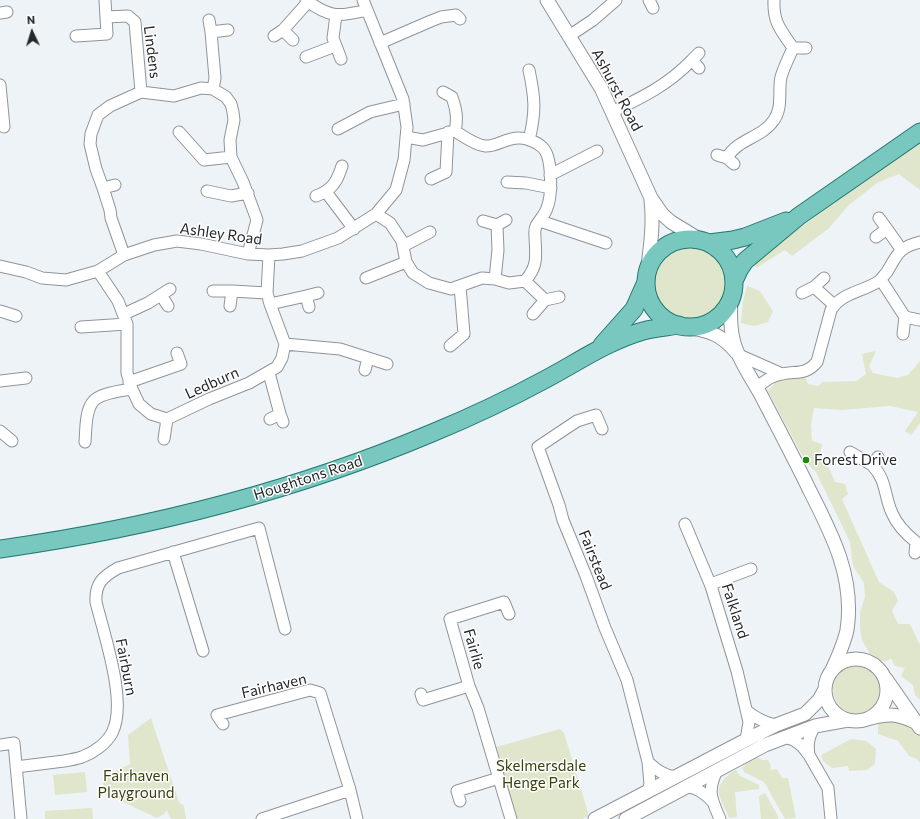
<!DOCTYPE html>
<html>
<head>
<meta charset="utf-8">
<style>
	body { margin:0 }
	#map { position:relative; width:920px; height:819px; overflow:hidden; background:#eef3f7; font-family:Commissioner,sans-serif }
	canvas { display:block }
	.north { position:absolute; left:12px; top:12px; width:40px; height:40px; -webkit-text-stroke:3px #fff; paint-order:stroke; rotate:356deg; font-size:11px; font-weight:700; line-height:16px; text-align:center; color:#252729 }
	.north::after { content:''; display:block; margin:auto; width:14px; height:18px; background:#252729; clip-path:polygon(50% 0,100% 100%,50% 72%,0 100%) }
</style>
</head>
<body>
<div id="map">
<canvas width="920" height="819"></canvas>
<div class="north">N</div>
</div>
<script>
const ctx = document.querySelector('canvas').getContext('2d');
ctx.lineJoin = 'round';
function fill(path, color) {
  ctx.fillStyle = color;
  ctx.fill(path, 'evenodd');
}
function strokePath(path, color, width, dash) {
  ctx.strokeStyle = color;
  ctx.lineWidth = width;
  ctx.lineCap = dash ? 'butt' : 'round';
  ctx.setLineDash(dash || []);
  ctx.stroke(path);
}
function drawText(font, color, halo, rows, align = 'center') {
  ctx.font = font + ' Commissioner,sans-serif';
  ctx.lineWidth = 3;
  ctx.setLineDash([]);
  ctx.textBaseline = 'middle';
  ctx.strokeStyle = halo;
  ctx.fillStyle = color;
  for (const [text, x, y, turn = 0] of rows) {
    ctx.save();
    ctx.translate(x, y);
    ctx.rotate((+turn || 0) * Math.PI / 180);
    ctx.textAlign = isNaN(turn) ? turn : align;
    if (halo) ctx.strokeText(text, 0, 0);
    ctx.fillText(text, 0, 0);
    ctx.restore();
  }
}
const green = new Path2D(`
	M920,140V190L899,174L877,183L849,205L828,229L792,256L785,250L756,268L755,261Z
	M652 282a39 39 0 1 1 78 0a39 39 0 1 1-78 0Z
	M747,286L760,291L773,311L768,322L754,326L741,323L743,302Z
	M876,351L869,366L873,373L897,378L908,375L920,361V423L911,435L905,431L918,412L890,406L842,410L814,408L811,424L812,441L822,444L820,454L830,470L835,482L845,484L848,494L842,499L879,582L894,592L898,601L892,611L898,624H910L920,645V700L915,695L913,685L901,676L905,668L895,666L891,658L887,661H880L870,654L862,640L860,629V612L865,597L864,583L853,566L850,542L816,472L805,461L768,391L776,382L804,374L808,384L818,386L823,382L856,381L866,374L862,354Z
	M833 689a25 25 0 1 1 50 0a25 25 0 1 1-50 0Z
	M151,718L179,802L184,806L186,819H172L169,816L167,810L164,814L157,818L104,793L103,777L130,764L128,735Z
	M902,719L920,733V763L917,759L909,756L898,741L878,734V720Z
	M560,729L564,733L589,816L582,819H517L496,747Z
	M851,739L866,741L876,749L875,764L867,770L849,771L848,766L832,768L823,761L821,755Z
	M757,757L762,760H768L771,766L770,770L777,769L782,778H788L796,818L785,819L764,782L744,772L742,768L747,762Z
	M736,770L740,776L759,785V789L735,792L737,817L729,818C727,811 720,800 719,793C718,783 728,774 736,770Z
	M85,772L87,792L55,795L53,775Z
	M765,793L778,816V819H761L759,796Z
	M92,808L93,819H45V811Z`);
const minor = new Path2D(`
	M306,0C330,18 339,17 367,10
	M649,0L653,8
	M0,13L7,12
	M336,15L333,38L341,59
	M106,17L128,16L135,22L141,92
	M209,20L211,32L228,30
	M283,30L308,2
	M211,32L215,78L213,89
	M76,36L107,34L105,0
	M274,36L283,30L293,40
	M569,36L593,20L616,0
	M380,43L431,21L441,17L456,15L460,19
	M793,48H806
	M699,53L692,60L699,68
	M306,57L335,46
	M0,85L4,127
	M443,92L452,97C456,109 458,118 455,131
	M612,112C643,97 668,85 692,60
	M338,129L370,112L404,104
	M179,132L204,160L231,157
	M529,140C536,112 535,98 529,70
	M717,155L727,158L734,164
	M727,158C737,139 762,138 774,120C783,107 778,91 781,77C784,67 789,57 793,48C781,30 773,23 774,0
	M550,175L597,151
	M431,179L446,172L448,132
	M507,182L526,183L551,188
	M115,185L103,188L96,169L90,144L91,134L98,115L110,106L141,92L174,96L201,88L213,89L226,97L231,104L233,112L234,120L230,140L231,157L243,182L257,220L248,254
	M103,188L110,210L111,218L124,255
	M207,191L231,196L248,193
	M326,192L354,229
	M316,196C332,190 337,182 342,166
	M376,214L390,223L402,241L406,262L413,273L429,283L451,289L482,278L495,279L509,283L525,281C538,266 536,257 535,238C535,234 534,230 536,226C539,220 545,215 547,208C552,196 553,156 542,147C537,142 526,138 520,138C506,137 497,147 485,146C475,145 463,136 455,131L423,140L406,137
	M483,221L497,225L506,220
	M540,221L606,243
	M887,229L901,249
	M876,237L887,229L879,218
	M403,246L430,232
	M0,266L26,272L42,278L66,280L98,271L124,255L154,245L177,241L201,244L248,254L269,255L283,254L302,251L338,238L376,214L396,190L404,160L407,127L403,99L363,0
	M98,271L118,301L127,324V373L132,389L139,404L151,414L167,419L209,399L249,383L277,367L282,358L285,344L270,304L267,293L269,255
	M366,278L406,262
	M495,279L498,250L497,225
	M881,280L905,317
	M525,281L545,300
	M814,287L834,305
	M213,291H232L230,306
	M232,291L267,293
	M802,293L814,287L824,278
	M161,295L168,306
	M306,296L318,293
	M270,304L306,296L309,307
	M0,311L16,316
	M124,314L148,303L170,289
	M533,314L545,300L559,297
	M81,327L127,324
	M903,334L905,317L919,320
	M285,344L340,349L387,364
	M450,346L464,334L460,286
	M739,355L782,374
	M365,370L368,358
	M269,373L280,414
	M0,381L26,378
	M129,382L181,364L177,353
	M757,388C764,381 772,375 782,374C797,371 806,375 817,362L831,310C842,292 863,292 879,281C882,279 884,275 887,272C897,255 899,247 920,242
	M270,419L280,414L283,422
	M602,429L596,415L577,421L538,447L559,505L563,520L586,576L605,628L627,680L648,762L650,784L648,791
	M0,431L12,441
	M164,439L167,419
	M85,442C86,431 85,413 92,403C98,393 121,391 132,389
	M850,452L872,465L878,457
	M872,465C887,480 884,496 892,513C897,525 906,534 916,542L915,553
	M685,524L711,586L737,671L749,722L746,740
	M173,552L203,651
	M711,584L751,569
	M509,614L504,602L450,619L469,686L478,708L511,819
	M421,694L423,700L469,686
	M747,711C757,719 765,723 776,725
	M223,724L217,715L310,690L320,693L350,790L357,819
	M784,737L794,740L802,746L809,755L828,788L831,819
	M0,745L14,743L21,819
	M809,755C807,743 809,736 815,726
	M648,762C657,770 663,775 675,777
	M16,767C32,765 48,763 64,761C70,760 76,759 82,757C93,753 106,744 112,733C128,703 104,635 96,602C95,584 102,577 118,568L259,528L285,629
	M717,770C707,792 711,798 720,819
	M686,786C698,789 705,793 713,802
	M460,801L457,791L499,778
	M262,819L350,790`);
const tertiary = new Path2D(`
	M547,0L601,88L612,112L651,198L662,214L671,222L702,241
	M647,274C650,249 654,225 651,200
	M731,298C730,313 730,329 734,343C740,363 753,380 762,397C778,428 794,458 809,489C832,534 855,578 847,630C844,644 838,657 832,670
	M689,327C711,332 721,334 736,352
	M825 690a31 31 0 1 1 62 0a31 31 0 1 1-62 0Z
	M886,679L920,728
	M871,718C889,713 898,714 915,722
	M595,819L746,740L776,725L805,714L819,700L825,689
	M626,819L765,745L815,726L848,720`);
const primary = new Path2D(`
	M646 283a44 44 0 1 1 88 0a44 44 0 1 1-88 0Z
	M709,243L733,240L745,237L786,221
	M734,281L739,270L745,261L799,216L920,132
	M602,345L634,309L646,282
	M0,549C150,528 292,492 432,433C471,417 509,399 546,379C578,362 608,341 643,331C655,328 667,327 679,325`);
const markers = [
	[806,460,4,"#1b8a08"]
];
const streetNames = [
	["Lindens",152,52,83],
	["Ashurst Road",617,90,62],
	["Ashley Road",221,234,8],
	["Ledburn",212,383,-24],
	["Houghtons Road",308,478,-18],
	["Fairstead",595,560,68],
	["Falkland",735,611,72],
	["Fairlie",474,649,74],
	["Fairburn",126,667,79],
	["Fairhaven",274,686,-13]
];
const poiNames = [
	["Forest Drive",814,460]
];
const parkNames = [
	["Skelmersdale",541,766],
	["Henge Park",541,783],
	["Fairhaven",136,776],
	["Playground",136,793]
];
fill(green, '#dfe6cc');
strokePath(minor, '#909498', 13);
strokePath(tertiary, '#909498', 15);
strokePath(primary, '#22786f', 19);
strokePath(minor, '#fff', 11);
strokePath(tertiary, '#fff', 13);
strokePath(primary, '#79c8bf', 17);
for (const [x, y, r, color] of markers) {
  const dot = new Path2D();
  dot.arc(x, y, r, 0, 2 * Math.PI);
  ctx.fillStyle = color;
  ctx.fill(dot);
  strokePath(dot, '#fff', 1.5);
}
drawText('15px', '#252729', '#fff', streetNames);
drawText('15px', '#252729', '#fff', poiNames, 'left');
drawText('15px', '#373f0b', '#fff', parkNames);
</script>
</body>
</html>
